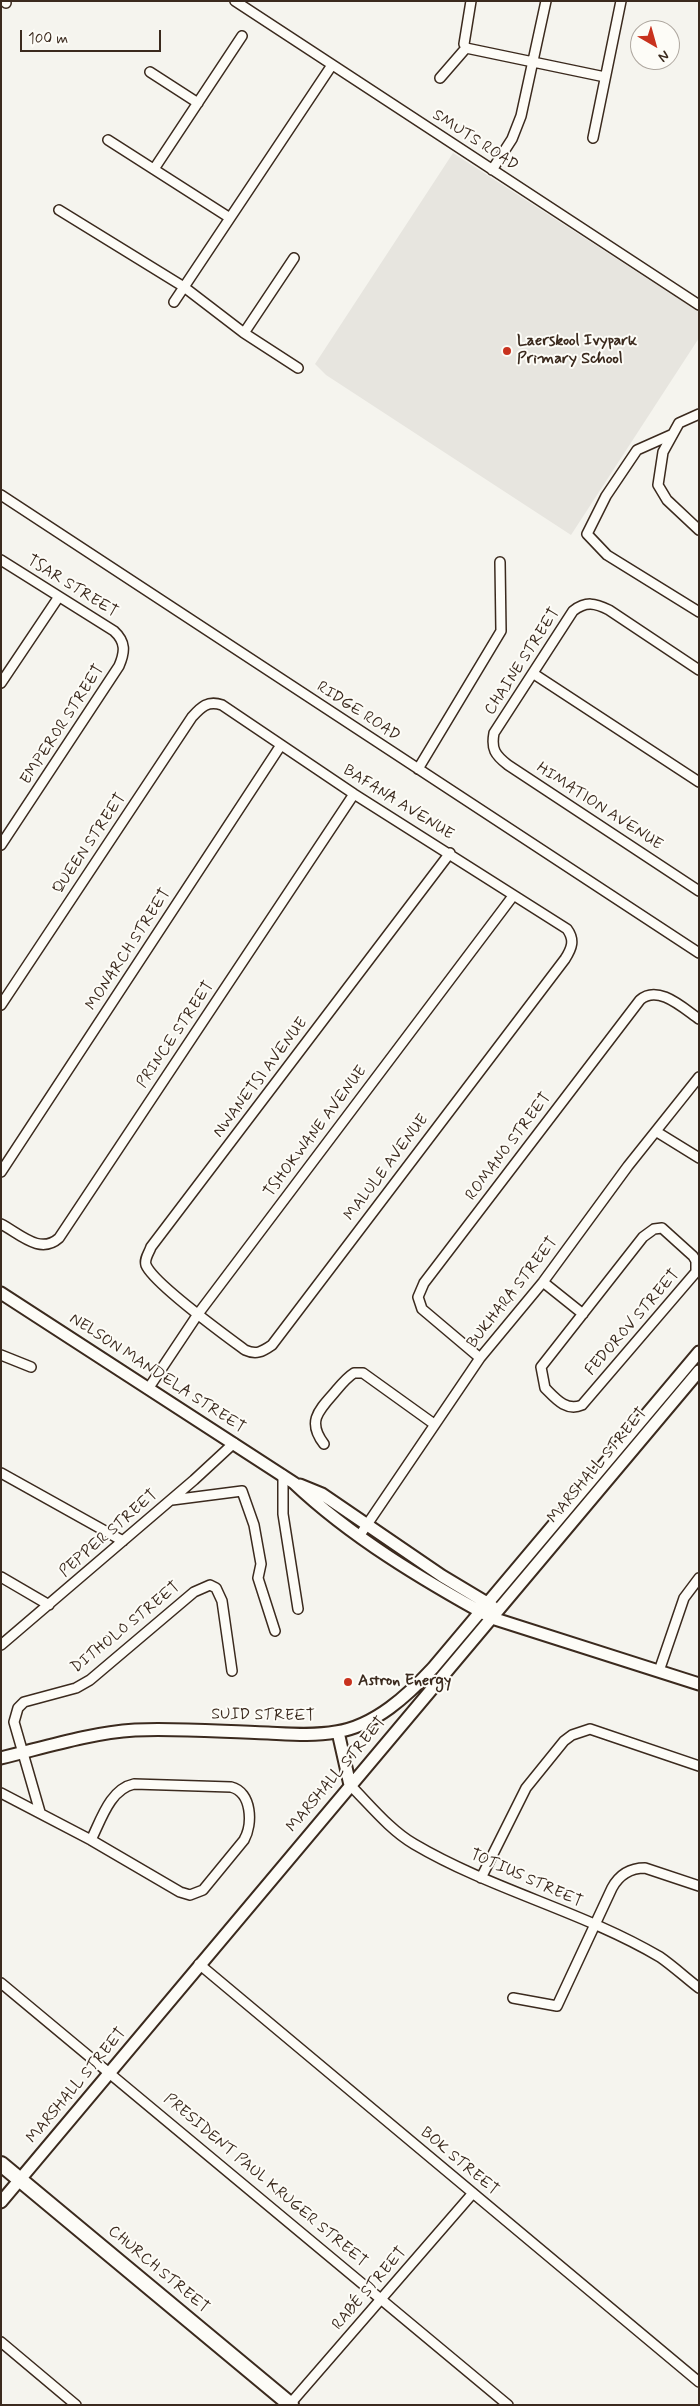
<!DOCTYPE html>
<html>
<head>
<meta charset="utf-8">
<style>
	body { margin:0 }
	#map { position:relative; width:700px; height:2406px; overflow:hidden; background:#f5f4ee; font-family:Mynerve,sans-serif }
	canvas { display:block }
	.frame { position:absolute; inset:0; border:2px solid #3b2a1e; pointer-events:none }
	.north { position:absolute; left:630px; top:20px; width:50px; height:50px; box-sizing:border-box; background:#fdfcf7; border:1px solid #afa8a0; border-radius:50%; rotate:142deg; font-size:14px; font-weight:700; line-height:20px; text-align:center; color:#3b2a1e }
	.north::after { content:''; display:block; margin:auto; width:18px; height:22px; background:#c8321e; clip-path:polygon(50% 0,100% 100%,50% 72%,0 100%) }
	.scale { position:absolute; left:20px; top:30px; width:141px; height:22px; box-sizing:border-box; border:2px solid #3b2a1e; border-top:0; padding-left:6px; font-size:15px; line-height:18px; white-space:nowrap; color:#3b2a1e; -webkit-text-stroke:4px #fdfcf7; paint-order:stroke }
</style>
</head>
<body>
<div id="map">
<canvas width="700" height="2406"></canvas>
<div class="frame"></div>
<div class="north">N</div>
<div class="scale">100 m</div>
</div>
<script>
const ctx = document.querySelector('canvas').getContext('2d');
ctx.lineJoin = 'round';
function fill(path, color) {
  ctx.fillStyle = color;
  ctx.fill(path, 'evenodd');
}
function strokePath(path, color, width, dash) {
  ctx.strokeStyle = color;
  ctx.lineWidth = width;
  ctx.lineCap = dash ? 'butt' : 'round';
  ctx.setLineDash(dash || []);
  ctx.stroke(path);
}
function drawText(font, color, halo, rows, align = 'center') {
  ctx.font = font + ' Mynerve,sans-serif';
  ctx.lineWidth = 4;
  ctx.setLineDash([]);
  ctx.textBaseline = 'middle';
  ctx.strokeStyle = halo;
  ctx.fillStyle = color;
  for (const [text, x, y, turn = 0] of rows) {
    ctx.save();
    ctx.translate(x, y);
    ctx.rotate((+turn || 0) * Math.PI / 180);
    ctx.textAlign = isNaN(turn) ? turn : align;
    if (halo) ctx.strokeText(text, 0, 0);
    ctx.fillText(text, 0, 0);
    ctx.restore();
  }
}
const built = new Path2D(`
	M453,153L699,312V338L571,535L326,375L315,364Z`);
const minor = new Path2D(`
	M4,1L6,3
	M235,1L699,305
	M466,48L605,77
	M466,48L464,44L471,1
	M150,72L198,103
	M440,78L466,48
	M593,138L621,1
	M108,140L230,218
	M154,169L242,36
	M492,170L512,139L521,116L546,1
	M59,210L184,287L244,333L298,368
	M174,302L332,65
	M244,333L294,258
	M699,414L679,423L663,452L658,485L667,500L699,530
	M673,434L637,450L606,496L587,534L607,555L699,612
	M1,495L699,953
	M1,560L114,631C126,642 125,652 119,666L1,845
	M699,670L609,610C595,603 586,601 573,611L494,733C491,749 495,755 508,765L699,891
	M534,674L699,782
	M1,683L58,598
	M418,769L501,631L500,562
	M1,1005L192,717C201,707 208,700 222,705L354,794L567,929C575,940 572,948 565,959L272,1345C262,1352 256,1355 245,1350C226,1336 153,1283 146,1265C144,1259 149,1253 151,1247L450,853
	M657,1132L699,1158
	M1,1172L281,745
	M1,1224C20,1234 40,1255 59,1238L354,794
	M662,1228L693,1256L696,1261V1272L582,1405C566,1412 555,1398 545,1388L541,1367L643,1237L654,1229Z
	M543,1282L583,1314
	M1,1355L31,1367
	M480,1358L422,1309L418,1297L424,1283L640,1000C658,984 683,1008 699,1019
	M148,1389L198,1314L513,896
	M324,1444C307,1422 318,1411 334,1393C340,1386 346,1378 354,1373H363L434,1424
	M1,1473L123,1541
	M283,1475V1514L298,1609
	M172,1500L242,1491L254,1525L261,1564L258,1578L275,1631
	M360,1535L480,1358L543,1282L628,1166L699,1077
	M1,1577L49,1605
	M1,1645L194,1480L234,1443
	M659,1671L684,1598L699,1578
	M350,1785C370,1805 390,1830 414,1844C492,1890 582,1911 660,1957C673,1966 686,1978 699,1988
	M1,1793L91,1840L180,1892L190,1895L203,1890L244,1840C253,1824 252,1792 231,1787L134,1784C110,1789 101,1820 91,1840
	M40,1812L14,1722L18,1708L24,1702L76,1688L90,1680L194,1592L210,1585L216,1588L222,1601L232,1671
	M481,1878L526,1788L564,1741L572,1735L590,1729L699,1766
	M199,1964L699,2382
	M1,1983L508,2405
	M513,1998L557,2006L612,1888C619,1875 630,1868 645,1868L699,1886
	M1,2342L76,2405
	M290,2404L473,2193`);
const tertiary = new Path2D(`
	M1,1293L294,1483C351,1537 423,1580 492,1618L699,1684
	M300,1485L322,1494L442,1576L492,1606
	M338,1732L350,1785
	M1,1758C46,1747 89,1733 135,1730C179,1728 224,1732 268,1733C290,1734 314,1736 336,1732C375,1726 408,1695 433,1668L699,1352
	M1,2202L699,1371`);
const primary = new Path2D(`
	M1,2164L291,2405`);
const markers = [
	[507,351,5,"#c8321e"],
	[348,1682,5,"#c8321e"]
];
const streetNames = [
	["SMUTS ROAD",475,141,33],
	["TSAR STREET",72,587,32],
	["CHAINE STREET",523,662,-57],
	["RIDGE ROAD",358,712,33],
	["EMPEROR STREET",63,725,-57],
	["BAFANA AVENUE",398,803,32],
	["HIMATION AVENUE",599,807,33],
	["QUEEN STREET",90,844,-56],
	["MONARCH STREET",129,950,-57],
	["PRINCE STREET",176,1035,-56],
	["NWANETSI AVENUE",261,1078,-53],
	["TSHOKWANE AVENUE",316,1132,-53],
	["ROMANO STREET",509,1147,-53],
	["MALULE AVENUE",387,1168,-53],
	["BUKHARA STREET",513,1293,-52],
	["FEDOROV STREET",633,1323,-49],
	["NELSON MANDELA STREET",157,1374,33],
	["MARSHALL STREET",598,1466,-50],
	["PEPPER STREET",109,1534,-41],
	["DITHOLO STREET",126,1628,-39],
	["SUID STREET",263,1716,1],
	["MARSHALL STREET",337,1775,-50],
	["TOTIUS STREET",526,1879,24],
	["MARSHALL STREET",77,2086,-50],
	["BOK STREET",459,2162,40],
	["PRESIDENT PAUL KRUGER STREET",265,2181,40],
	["CHURCH STREET",158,2270,40],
	["RABÉ STREET",370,2289,-49]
];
const poiNames = [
	["Laerskool Ivypark",517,342],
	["Primary School",517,360],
	["Astron Energy",358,1682]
];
fill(built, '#e7e5df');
strokePath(minor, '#3b2a1e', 12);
strokePath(tertiary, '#3b2a1e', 15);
strokePath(primary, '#3b2a1e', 18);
strokePath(minor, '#fdfcf7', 9);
strokePath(tertiary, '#fdfcf7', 11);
strokePath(primary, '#fdfcf7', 14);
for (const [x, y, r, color] of markers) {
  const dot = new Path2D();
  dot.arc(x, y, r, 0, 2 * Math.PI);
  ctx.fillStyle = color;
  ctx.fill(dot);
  strokePath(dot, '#fdfcf7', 2);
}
drawText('16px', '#3b2a1e', '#fdfcf7', streetNames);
drawText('bold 16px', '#3b2a1e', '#fdfcf7', poiNames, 'left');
</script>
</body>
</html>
